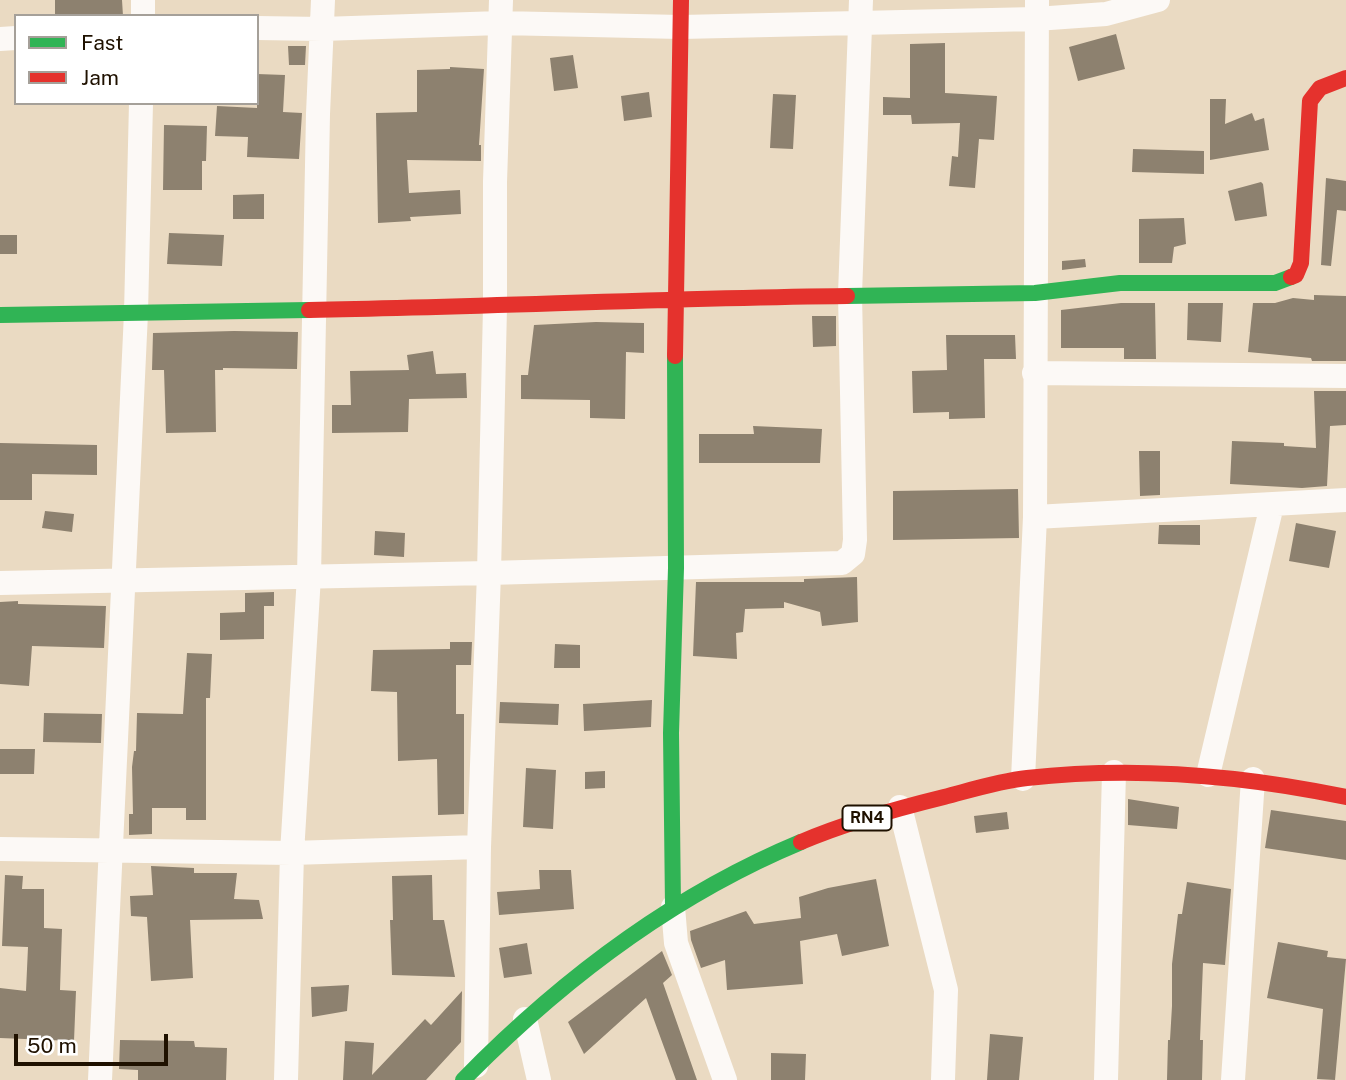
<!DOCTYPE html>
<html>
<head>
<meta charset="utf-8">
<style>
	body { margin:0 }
	#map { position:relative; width:1346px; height:1080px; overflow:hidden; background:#eadac2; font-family:"Public Sans",sans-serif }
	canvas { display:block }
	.legend { position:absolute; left:14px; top:14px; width:245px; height:91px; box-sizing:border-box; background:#fff; border:2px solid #a5a099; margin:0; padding:9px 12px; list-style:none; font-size:21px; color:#1f1100 }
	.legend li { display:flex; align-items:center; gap:14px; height:35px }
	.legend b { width:35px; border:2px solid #a5a099 }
	.scale { position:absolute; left:14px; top:1034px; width:154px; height:32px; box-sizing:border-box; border:4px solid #1f1100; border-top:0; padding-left:9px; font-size:21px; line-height:24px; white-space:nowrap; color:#1f1100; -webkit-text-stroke:5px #fff; paint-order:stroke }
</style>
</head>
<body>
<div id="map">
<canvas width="1346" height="1080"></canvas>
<ul class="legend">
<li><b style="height:9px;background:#30b455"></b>Fast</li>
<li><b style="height:9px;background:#e5322d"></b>Jam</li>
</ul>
<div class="scale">50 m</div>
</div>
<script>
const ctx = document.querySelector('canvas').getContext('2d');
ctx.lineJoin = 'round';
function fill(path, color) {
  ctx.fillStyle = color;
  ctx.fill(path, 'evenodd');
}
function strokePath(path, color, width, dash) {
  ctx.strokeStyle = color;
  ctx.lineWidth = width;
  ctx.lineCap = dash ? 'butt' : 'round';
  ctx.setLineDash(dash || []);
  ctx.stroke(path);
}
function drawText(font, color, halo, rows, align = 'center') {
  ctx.font = font + ' "Public Sans",sans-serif';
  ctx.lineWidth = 7;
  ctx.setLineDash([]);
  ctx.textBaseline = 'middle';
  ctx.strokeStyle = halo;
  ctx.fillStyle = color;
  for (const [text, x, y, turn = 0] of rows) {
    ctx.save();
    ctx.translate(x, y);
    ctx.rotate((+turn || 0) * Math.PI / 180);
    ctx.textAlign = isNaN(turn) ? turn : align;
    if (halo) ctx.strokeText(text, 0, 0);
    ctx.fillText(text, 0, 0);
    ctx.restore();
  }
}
const building = new Path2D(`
	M55,0H122L123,16H55Z
	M1116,34L1125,69L1078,81L1069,47Z
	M945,43V93L997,96L994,140L979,139L975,188L949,186L952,156L958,157L960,123L912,124L911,115H883V97L910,98V44Z
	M288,46H306L305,65H289Z
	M573,55L578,88L554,91L550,58Z
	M450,67L484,69L479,145H481V161L407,160L409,193L460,190L461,214L410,217L411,221L378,223L376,113L417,112V70L450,69Z
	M257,74L285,75L283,112L302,113L299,159L247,157L248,137L215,136L217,106L257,108Z
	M649,92L652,117L624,121L621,96Z
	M773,94L796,95L793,149L770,148Z
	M1210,99H1226L1225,124L1252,113L1255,121L1264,118L1269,150L1210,160Z
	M164,125L207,126L206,161H202V190H163Z
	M1133,149L1204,151V174L1132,172Z
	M1326,178L1346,181V211L1337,210L1331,266L1321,265Z
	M1261,182L1263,184L1267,216L1235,221L1228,191Z
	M264,194V219H233V195Z
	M1184,218L1186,244L1174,247L1172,263H1139V219Z
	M169,233L224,235L222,266L167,264Z
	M0,235H17V254H0Z
	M1085,259L1086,267L1062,270V261Z
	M1314,295L1346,296V361H1312L1311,358L1248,352L1253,303H1275L1293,298L1314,300Z
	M1121,303H1155L1156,359H1124V348H1061V310Z
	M1188,303H1223L1221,342L1187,340Z
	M812,316H836V346L813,347Z
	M596,322L644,323V353L626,352L625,419L590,418V400L521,399V375H528L534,325Z
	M234,331L298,332L297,369L223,368V370H215L216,432L166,433L164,370H152L153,333Z
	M946,335H1015L1016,359H984L985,418L949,419V412L913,413L912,371L947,370Z
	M433,351L436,374L466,373L467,398L409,399L408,432L332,433V405H351L350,371L409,370L407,355Z
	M1314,391H1346V425L1330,426L1327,486L1302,488L1230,484L1232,441L1284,443V446L1316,448Z
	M753,426L822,429L820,463H699V434H754Z
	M0,443L97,445V475L32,474V500H0Z
	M1139,451H1160V495L1140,496Z
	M1018,489L1019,538L893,540V491Z
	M45,511L74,514L72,532L42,528Z
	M1296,523L1336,531L1329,568L1289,561Z
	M1159,525H1200V545L1158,544Z
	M375,531L405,533L404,557L374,555Z
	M857,577L858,622L822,626L820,612L784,602V608L745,609L743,632L736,633L737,659L693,656L696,582H804V579Z
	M274,592V606H264V639L220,640V613L245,612V593Z
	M18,601V604L106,606L104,648L32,646L29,686L0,684V602Z
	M450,642H472L471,665H456V714H464V814L438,815L437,759L398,761L397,692L371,691L373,650L450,649Z
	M555,644L580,645V668H554Z
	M187,653L212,654L210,698H206V820H186V808H152V834L129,835V814H133L132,767L134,751H136L137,713L183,714Z
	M652,700L651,727L584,731L583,704Z
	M500,702L559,704L558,725L499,723Z
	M44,713L102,714L101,743L43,742Z
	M0,749H35L34,774H0Z
	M526,768L556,770L553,829L523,827Z
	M605,771V788L585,789V772Z
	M1128,799L1179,807L1177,829L1128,825Z
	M1271,810L1346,821V860L1265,848Z
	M1007,812L1009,829L976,833L974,816Z
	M151,866L194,868V873H237L234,899L259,900L263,919L190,920L193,978L151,981L147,917L131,916L130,896L153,895Z
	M539,870H571L574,909L499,915L497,892L540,889Z
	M5,875L23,876L22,889H44V928L62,929L60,990L76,991L74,1041L0,1038V988L26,991L28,947L2,946Z
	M432,875L433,920H444L455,977L392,975L390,920H393L392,876Z
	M876,879L889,946L842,956L837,934L800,941L803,984L727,990L725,960L701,968L691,940L690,931L746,911L754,924L801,918L799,897L828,888Z
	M1187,882L1231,889L1225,965L1203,963L1200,1040H1203L1202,1080H1167L1168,1040H1170L1172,1006V964L1178,914H1182Z
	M1278,942L1328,951L1327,957L1346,959L1335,1080L1317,1079L1323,1009L1267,998Z
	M527,943L532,974L504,978L499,948Z
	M662,951L672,975L663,983L697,1080H676L646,998L584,1054L568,1022Z
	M349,985L347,1011L312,1017L311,987Z
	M462,991L461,1042L426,1080H343L345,1041L374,1043L372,1075L425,1019L431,1025Z
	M990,1034L1023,1037L1019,1080H987Z
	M120,1040L194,1041L195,1047L227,1048L226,1080H138V1070L119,1069Z
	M771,1053L806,1054L805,1080H771Z`);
const street = new Path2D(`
	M143,16V0
	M257,28L322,29L500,23L681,27L1036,19L1106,14L1158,0
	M0,39L16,38
	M1034,373L1346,376
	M1035,517L1346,500
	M0,583L489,573L842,563L853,554L855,540L850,294L861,0
	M1208,775L1272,505
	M1023,779L1035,517L1037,0
	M900,807L946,990L943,1080
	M0,849L292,853L479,847
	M673,907L676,943L725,1080
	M525,1019L539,1080
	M476,1066L479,847L489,573L495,307V182L501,0
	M100,1080L136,313L141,103
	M286,1080L292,853L309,576L318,114L323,0
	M1106,1080L1114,772
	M1233,1080L1253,779`);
const fast = new Path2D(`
	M847,296L1035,293L1120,283H1275L1291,277
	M0,315L309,310
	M673,907L671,733L676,568L675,356
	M463,1080C561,980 671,896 801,842`);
const jam = new Path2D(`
	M1291,277L1296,275L1301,263L1310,101L1320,88L1346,78
	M309,310C488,307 667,298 847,296
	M675,356L681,0
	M801,842C848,822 895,809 944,797C971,790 999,781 1027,778C1134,766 1241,775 1346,797`);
const shields = [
	[867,818,49]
];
const shieldNames = [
	["RN4",867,818]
];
fill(building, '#8d816f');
strokePath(street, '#fcf9f6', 24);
strokePath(fast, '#30b455', 16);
strokePath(jam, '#e5322d', 16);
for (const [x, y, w] of shields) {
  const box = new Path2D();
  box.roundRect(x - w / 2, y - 12.5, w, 25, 5);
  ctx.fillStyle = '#fff';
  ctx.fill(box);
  strokePath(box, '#1f1100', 2);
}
drawText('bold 16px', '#1f1100', null, shieldNames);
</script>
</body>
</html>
